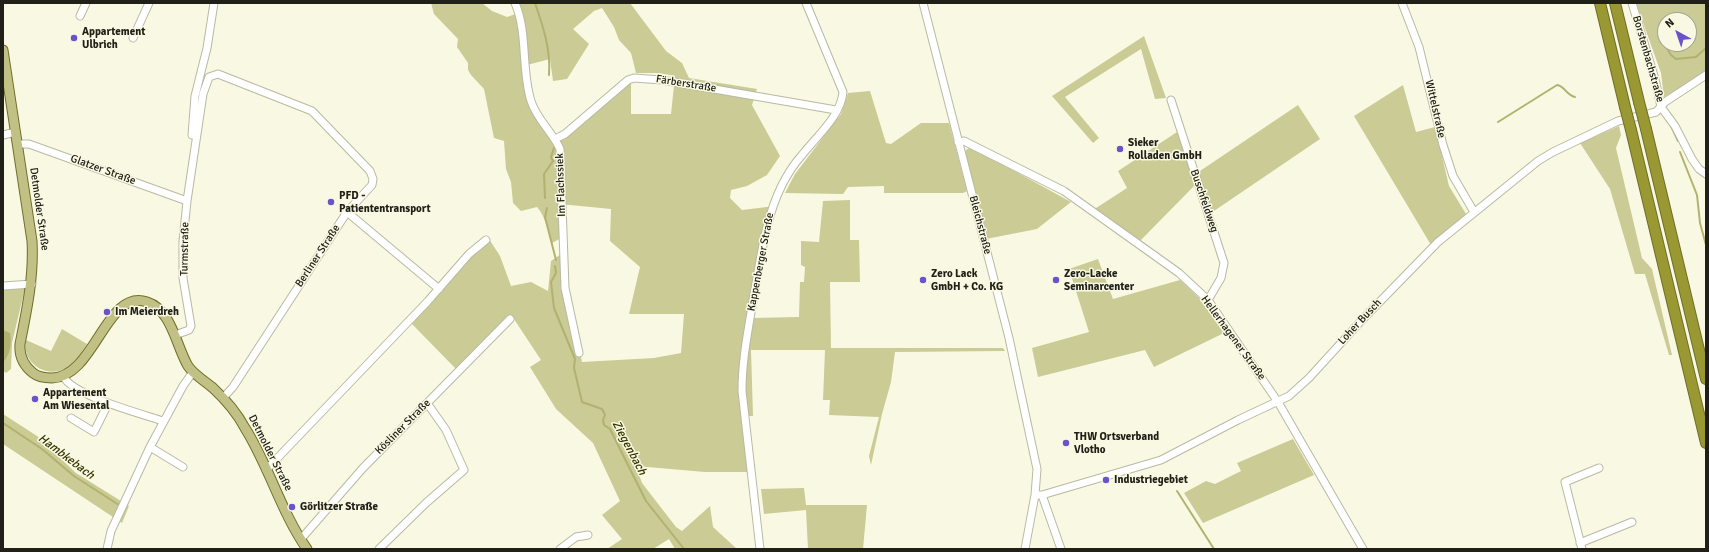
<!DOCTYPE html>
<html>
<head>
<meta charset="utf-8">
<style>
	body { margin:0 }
	#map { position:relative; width:1709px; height:552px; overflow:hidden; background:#f9f9e3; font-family:Signika,sans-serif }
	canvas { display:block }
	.frame { position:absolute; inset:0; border:4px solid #202018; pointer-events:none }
	.north { position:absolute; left:1657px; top:12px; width:40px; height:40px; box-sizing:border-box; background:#f9f9e3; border:1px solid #a2a292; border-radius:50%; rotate:320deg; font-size:11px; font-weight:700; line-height:16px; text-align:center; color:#202018 }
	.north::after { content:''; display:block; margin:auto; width:14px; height:18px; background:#6b52cb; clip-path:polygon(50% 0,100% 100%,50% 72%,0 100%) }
</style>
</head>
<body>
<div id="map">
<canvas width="1709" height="552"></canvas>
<div class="frame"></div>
<div class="north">N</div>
</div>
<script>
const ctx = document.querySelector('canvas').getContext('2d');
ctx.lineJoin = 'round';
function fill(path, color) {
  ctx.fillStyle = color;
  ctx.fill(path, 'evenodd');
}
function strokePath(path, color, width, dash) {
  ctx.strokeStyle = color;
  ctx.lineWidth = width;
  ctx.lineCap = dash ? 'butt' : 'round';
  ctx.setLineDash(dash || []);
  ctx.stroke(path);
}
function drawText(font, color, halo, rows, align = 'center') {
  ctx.font = font + ' Signika,sans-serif';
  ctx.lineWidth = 3;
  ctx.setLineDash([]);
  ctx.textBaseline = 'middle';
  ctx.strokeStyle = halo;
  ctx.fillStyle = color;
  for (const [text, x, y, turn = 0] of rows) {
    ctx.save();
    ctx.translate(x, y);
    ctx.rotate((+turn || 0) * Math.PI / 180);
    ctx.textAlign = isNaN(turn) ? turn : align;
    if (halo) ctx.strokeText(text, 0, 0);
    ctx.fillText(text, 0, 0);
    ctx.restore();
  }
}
const green = new Path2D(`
	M431,3H482L492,11L507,17L521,12L517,3H630L666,51L682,63L689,78L757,89L752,105L780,156L767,175L747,186L731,190L730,198L742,210L775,206L771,214L752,318L799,317L800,282H804L805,267L801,265V241L819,242L823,201L850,200V240H859L860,282H830L831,348H1003L1005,351L895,352L891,382L882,414L871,465L869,456L879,417L829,415L830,400H823L825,350H751L753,416H748L752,472H705L636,466L642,483L676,527L682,531L710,506L713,527L737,549H675L669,539L653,549H607L622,539L602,515L620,501L593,443L556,409L530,367L541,360L512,316L457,370L411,323L458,270L489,239L500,256L511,286L531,282L548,291L551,261L564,252L563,267L582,362L654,358L681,353L684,314H629L640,267L610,241L611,209L560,204L563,237L552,243C548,232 545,215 537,207L521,211L513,203L511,182L506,169L504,141L494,138L484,89L471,75L468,70V63L457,47L458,39L434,14ZM602,8L614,27L619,40L631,53L636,73H659L675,76L671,114H631V81L556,138L540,116L533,96L527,65L550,59L553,81L567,79L589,44L573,29L594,11Z
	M1636,3H1706V73L1664,97L1661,73ZM1665,20H1689V44H1665Z
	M1144,36L1166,98L1155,99L1141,49L1065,97L1099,138L1093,143L1052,96Z
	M1403,85L1416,132L1435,127L1449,186L1466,214L1431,245L1354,116Z
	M870,91L886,143L891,144L921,123H949L967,191L963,193H884V186L848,187L843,194L785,193L795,174L841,114L848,93Z
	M1298,105L1320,139L1211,213L1197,173Z
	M1619,126L1621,135L1616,148L1642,258L1652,269L1672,355H1669L1645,274H1635L1610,189L1580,143Z
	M1177,132L1195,185L1139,242L1093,210L1127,188L1118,171Z
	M969,148L976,150L1071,202L1037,229L986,239L965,154L966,150Z
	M1098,259L1113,299L1180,280L1200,299L1224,333L1154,367L1145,350L1038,377L1032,348L1089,332L1069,269Z
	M19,287L25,288L12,343L11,369L6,373L3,371V288Z
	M62,329L87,344C82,351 77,361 70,366C49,381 21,364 26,340L51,351Z
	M3,414L37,436L76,473L129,506L122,523L3,444Z
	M1293,439L1314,475L1203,523L1184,493L1206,481L1215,484L1241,471L1237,463Z
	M804,488L806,505H867L863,549H808L806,510L764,514L761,489Z`);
const water = new Path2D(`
	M3,330L10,333C12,342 10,356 3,362Z`);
const stream = new Path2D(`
	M535,3C543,26 551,50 549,75
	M1664,43L1671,55L1676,59L1696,57L1706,48
	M1498,122L1557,85C1565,86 1566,95 1575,97
	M1671,126L1678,141
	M1680,152L1697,195L1700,223L1706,245
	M545,198L544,174L553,161L551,157L554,148
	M547,208L545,217L556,260
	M555,266L556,273L551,282L554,308L575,359L574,368L582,402L602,409L605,415L603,420L604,425L610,429L646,501L684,549
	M3,423L42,449L74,476L119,505
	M1177,491L1214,549`);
const minor = new Path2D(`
	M515,3C528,33 521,69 531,101C537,120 552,131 560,149L565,288L579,353
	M923,3L1009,338L1037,469L1035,495L1025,549
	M1402,3L1419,47L1443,145L1453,176L1474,212
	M1632,3L1655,79L1661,107L1675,126L1692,159L1699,169L1706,174
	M80,16L86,3
	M133,38L149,3
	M1171,100L1224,263L1221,278L1208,300
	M3,135L16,132
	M192,135L195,96L207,48L214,3
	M555,139L565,134L628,80L634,78L662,80L836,110
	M958,142L964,141L1064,191L1179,273L1208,300L1278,402L1363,549
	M18,144H29L187,201
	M347,212L439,289
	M3,286L32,284
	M175,335L189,330L191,326L183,278V241L187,201L203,94L209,77L218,74L312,111L370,171L373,179L372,185L347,212L233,387L223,398
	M63,376C73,396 142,414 163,421
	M71,418L94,432L108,404
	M150,447L183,467
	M266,470L428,301L469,254L486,240
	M1035,495H1042L1161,460L1238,420L1289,396L1309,378L1361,321L1438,242L1538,161L1553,152L1618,121L1656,112L1665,102L1706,75
	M1042,495L1061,549
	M301,539L363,468L510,319
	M1580,543L1632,522
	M107,549L111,531L150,447L183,386L193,372
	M379,549L426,503L464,470L446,430L427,403
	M560,549L576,537L588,535
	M760,549L742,391C742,357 749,327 754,294C761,258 765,219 782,185C787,175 794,164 802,155C816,137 841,116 843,92L806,3
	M1582,549L1565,482L1599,468`);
const major = new Path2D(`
	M3,50L32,241C34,276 27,309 20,344C19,356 23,365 33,373C38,377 45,378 52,378C95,377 106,288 147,302C172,310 176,346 188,366C194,375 205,381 213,388C226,400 237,413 245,428C269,466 281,512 307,549`);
const highway = new Path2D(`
	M1600,3L1625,107
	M1615,3L1639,102
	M1646,129L1706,379
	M1631,130L1706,443`);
const highwayBridge = new Path2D(`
	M1639,102L1646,129
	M1625,107L1631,130`);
const markers = [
	[74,38,4,"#6b52cb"],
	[1120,149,4,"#6b52cb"],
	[331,202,4,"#6b52cb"],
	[923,280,4,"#6b52cb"],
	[1056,280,4,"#6b52cb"],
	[107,312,4,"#6b52cb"],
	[35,399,4,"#6b52cb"],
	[1066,443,4,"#6b52cb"],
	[1106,480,4,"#6b52cb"],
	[292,507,4,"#6b52cb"]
];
const poiNames = [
	["Appartement",82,32],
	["Ulbrich",82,45],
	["Sieker",1128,143],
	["Rolladen GmbH",1128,156],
	["PFD -",339,196],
	["Patiententransport",339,209],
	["Zero Lack",931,274],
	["GmbH + Co. KG",931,287],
	["Zero-Lacke",1064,274],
	["Seminarcenter",1064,287],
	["Im Meierdreh",115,312],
	["Appartement",43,393],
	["Am Wiesental",43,406],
	["THW Ortsverband",1074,437],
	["Vlotho",1074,450],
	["Industriegebiet",1114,480],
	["Görlitzer Straße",300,507]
];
const streetNames = [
	["Borstenbachstraße",1648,59,74],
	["Färberstraße",686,84,9],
	["Wittelstraße",1435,109,77],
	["Glatzer Straße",103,170,20],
	["Im Flachssiek",561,185,-92],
	["Buschfeldweg",1204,201,71],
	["Detmolder Straße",39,209,82],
	["Bleichstraße",980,225,75],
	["Turmstraße",185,249,-89],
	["Berliner Straße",318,256,-57],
	["Kappenberger Straße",761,262,-79],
	["Loher Busch",1360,322,-47],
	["Hellerhagener Straße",1233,338,54],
	["Kösliner Straße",403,427,-45],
	["Detmolder Straße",270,453,63]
];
const waterNames = [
	["Ziegenbach",629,448,62],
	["Hambkebach",66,457,37]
];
fill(green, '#cacb95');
fill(water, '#b1b26f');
strokePath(stream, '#b1b26f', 2);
strokePath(minor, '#b9b9a4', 9);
strokePath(major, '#6f6e2a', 11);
strokePath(highway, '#6f6e2a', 12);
strokePath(minor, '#fff', 7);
strokePath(major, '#c2c185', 9);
strokePath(highway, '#999833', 10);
strokePath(highwayBridge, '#6f6e2a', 12, []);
strokePath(highwayBridge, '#999833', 10);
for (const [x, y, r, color] of markers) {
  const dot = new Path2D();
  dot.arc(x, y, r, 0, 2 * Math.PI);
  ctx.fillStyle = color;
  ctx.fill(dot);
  strokePath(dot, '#f9f9e3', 1.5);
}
drawText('bold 11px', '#202018', '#f9f9e3', poiNames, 'left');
drawText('11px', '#202018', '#f9f9e3', streetNames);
drawText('italic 12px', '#363500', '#f9f9e3', waterNames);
</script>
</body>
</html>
